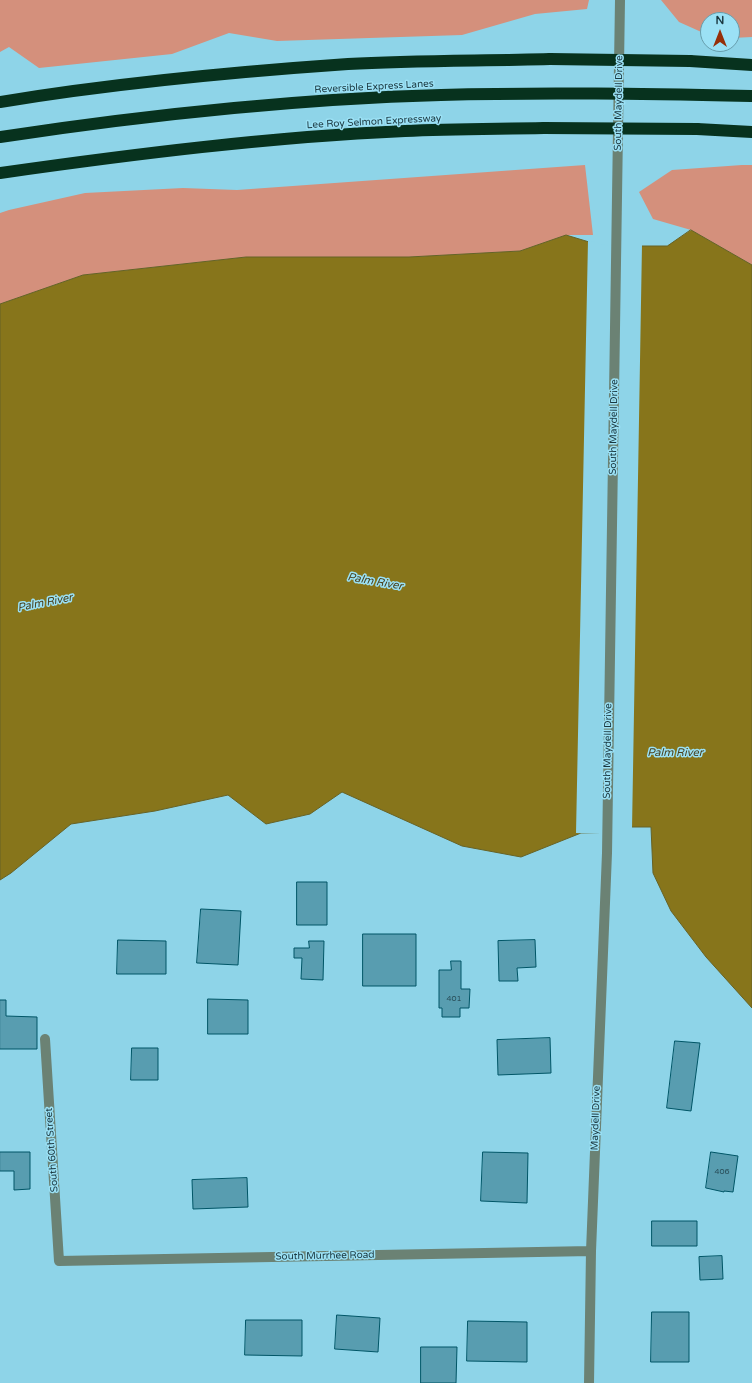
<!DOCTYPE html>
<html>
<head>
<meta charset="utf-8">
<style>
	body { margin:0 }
	#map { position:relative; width:752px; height:1383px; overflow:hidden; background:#8ed4e8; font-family:"Varela Round",sans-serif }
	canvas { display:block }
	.north { position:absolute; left:700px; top:12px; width:40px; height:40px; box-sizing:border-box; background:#9be1f5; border:1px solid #679dac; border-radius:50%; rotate:0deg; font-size:11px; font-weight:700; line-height:16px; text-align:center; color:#1a373f }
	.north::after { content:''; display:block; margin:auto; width:14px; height:18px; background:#962f09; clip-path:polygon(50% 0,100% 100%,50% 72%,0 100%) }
</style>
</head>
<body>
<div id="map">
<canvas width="752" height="1383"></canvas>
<div class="north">N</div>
</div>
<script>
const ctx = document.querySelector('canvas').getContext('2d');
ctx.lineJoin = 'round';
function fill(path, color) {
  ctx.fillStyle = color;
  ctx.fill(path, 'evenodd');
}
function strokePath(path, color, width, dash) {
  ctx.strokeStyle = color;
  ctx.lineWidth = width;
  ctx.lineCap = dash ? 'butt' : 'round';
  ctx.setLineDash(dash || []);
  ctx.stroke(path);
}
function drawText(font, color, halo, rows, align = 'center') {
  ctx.font = font + ' "Varela Round",sans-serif';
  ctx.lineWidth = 3;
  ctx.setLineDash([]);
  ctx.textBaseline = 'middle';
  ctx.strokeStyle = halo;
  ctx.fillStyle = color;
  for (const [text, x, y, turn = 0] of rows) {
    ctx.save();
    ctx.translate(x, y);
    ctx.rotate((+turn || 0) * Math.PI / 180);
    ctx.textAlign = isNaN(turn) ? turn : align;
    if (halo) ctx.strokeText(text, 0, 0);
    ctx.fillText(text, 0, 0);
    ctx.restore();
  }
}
const green = new Path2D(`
	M0,0H589L587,9L535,14L462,35L277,41L229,33L172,54L39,68L9,47L0,52Z
	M661,0H752V37L732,38V20H708V35L679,22Z
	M585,165L593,235H566L520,251L409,257H246L83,275L0,304V213L9,210L85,193L183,188L237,190Z
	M742,165H752V265L691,230L653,219L639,192L672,170Z`);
const water = new Path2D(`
	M691,230L752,265V1008L706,957L671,911L653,873L651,827H599V833H581L521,857L462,846L342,792L310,814L266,824L228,795L155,811L71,824L11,873L0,880V304L83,275L246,257H409L520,251L566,235L609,248L610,246H667Z`);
const pier = new Path2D(`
	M588,240L608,246L610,244H642L632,829H601V834L576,833Z`);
const building = new Path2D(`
	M297,882H327V925H297Z
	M201,909L241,911L238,965L197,963Z
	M363,934H416V986H363Z
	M118,940L166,941V974H117Z
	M535,940L536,967L517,968L518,981H499L498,941Z
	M309,941H324L323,980L301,979L302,958H294V948H309Z
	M451,961H461V989H470L469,1008H460V1017H442V1008H439V970H451Z
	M208,999L248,1000V1034H208Z
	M0,1000H6V1016L37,1017V1049H0Z
	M550,1038L551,1073L498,1075L497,1040Z
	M675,1041L700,1043L691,1111L667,1108Z
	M132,1048H158V1080H131Z
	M0,1152H30V1189L14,1190V1171H0Z
	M483,1152L528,1153L527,1203L481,1201Z
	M711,1152L738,1156L733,1192L724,1191V1192L706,1188Z
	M247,1178L248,1207L193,1209L192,1180Z
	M652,1221H697V1246H652Z
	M722,1256L723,1279L700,1280L699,1257Z
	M652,1312H689V1362H651Z
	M337,1315L380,1318L378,1352L335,1349Z
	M246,1320H302V1356L245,1355Z
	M468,1321L527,1322V1362L467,1361Z
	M421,1347H457L456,1383H421Z`);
const minor = new Path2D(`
	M45,1039L59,1261L591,1251
	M589,1383L591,1251L607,853L620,0`);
const highway = new Path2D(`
	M690,61L752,65
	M0,102C115,83 232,72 348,64C415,60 483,61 550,59
	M697,129L752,132
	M0,173C134,154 269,137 405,131C451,129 497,129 544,128`);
const highwayBridge = new Path2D(`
	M550,59L690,61
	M544,128L697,129
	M0,137C146,115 294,99 441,95C545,92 648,94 752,96`);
const numberNames = [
	["401",454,999],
	["406",722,1172]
];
const streetNames = [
	["Reversible Express Lanes",374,87,-3],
	["South Maydell Drive",619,103,-89],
	["Lee Roy Selmon Expressway",374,122,-3],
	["South Maydell Drive",614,427,-89],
	["South Maydell Drive",608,751,-89],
	["Maydell Drive",596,1118,-88],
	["South 60th Street",52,1150,-94],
	["South Murrhee Road",325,1256,-1]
];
const waterNames = [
	["Palm River",375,582,10],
	["Palm River",45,603,-11],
	["Palm River",675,753]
];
fill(green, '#d4907c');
fill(water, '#87751b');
strokePath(water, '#666226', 1);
fill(pier, '#8ed4e8');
fill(building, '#589db0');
strokePath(building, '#056', 1);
strokePath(minor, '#6b8274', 10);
strokePath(highway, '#07321e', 12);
strokePath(highwayBridge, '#07321e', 12);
drawText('8px', '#2a505b', null, numberNames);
drawText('10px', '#1a373f', '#9be1f5', streetNames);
drawText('italic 11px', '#49411d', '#9be1f5', waterNames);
</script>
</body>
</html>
